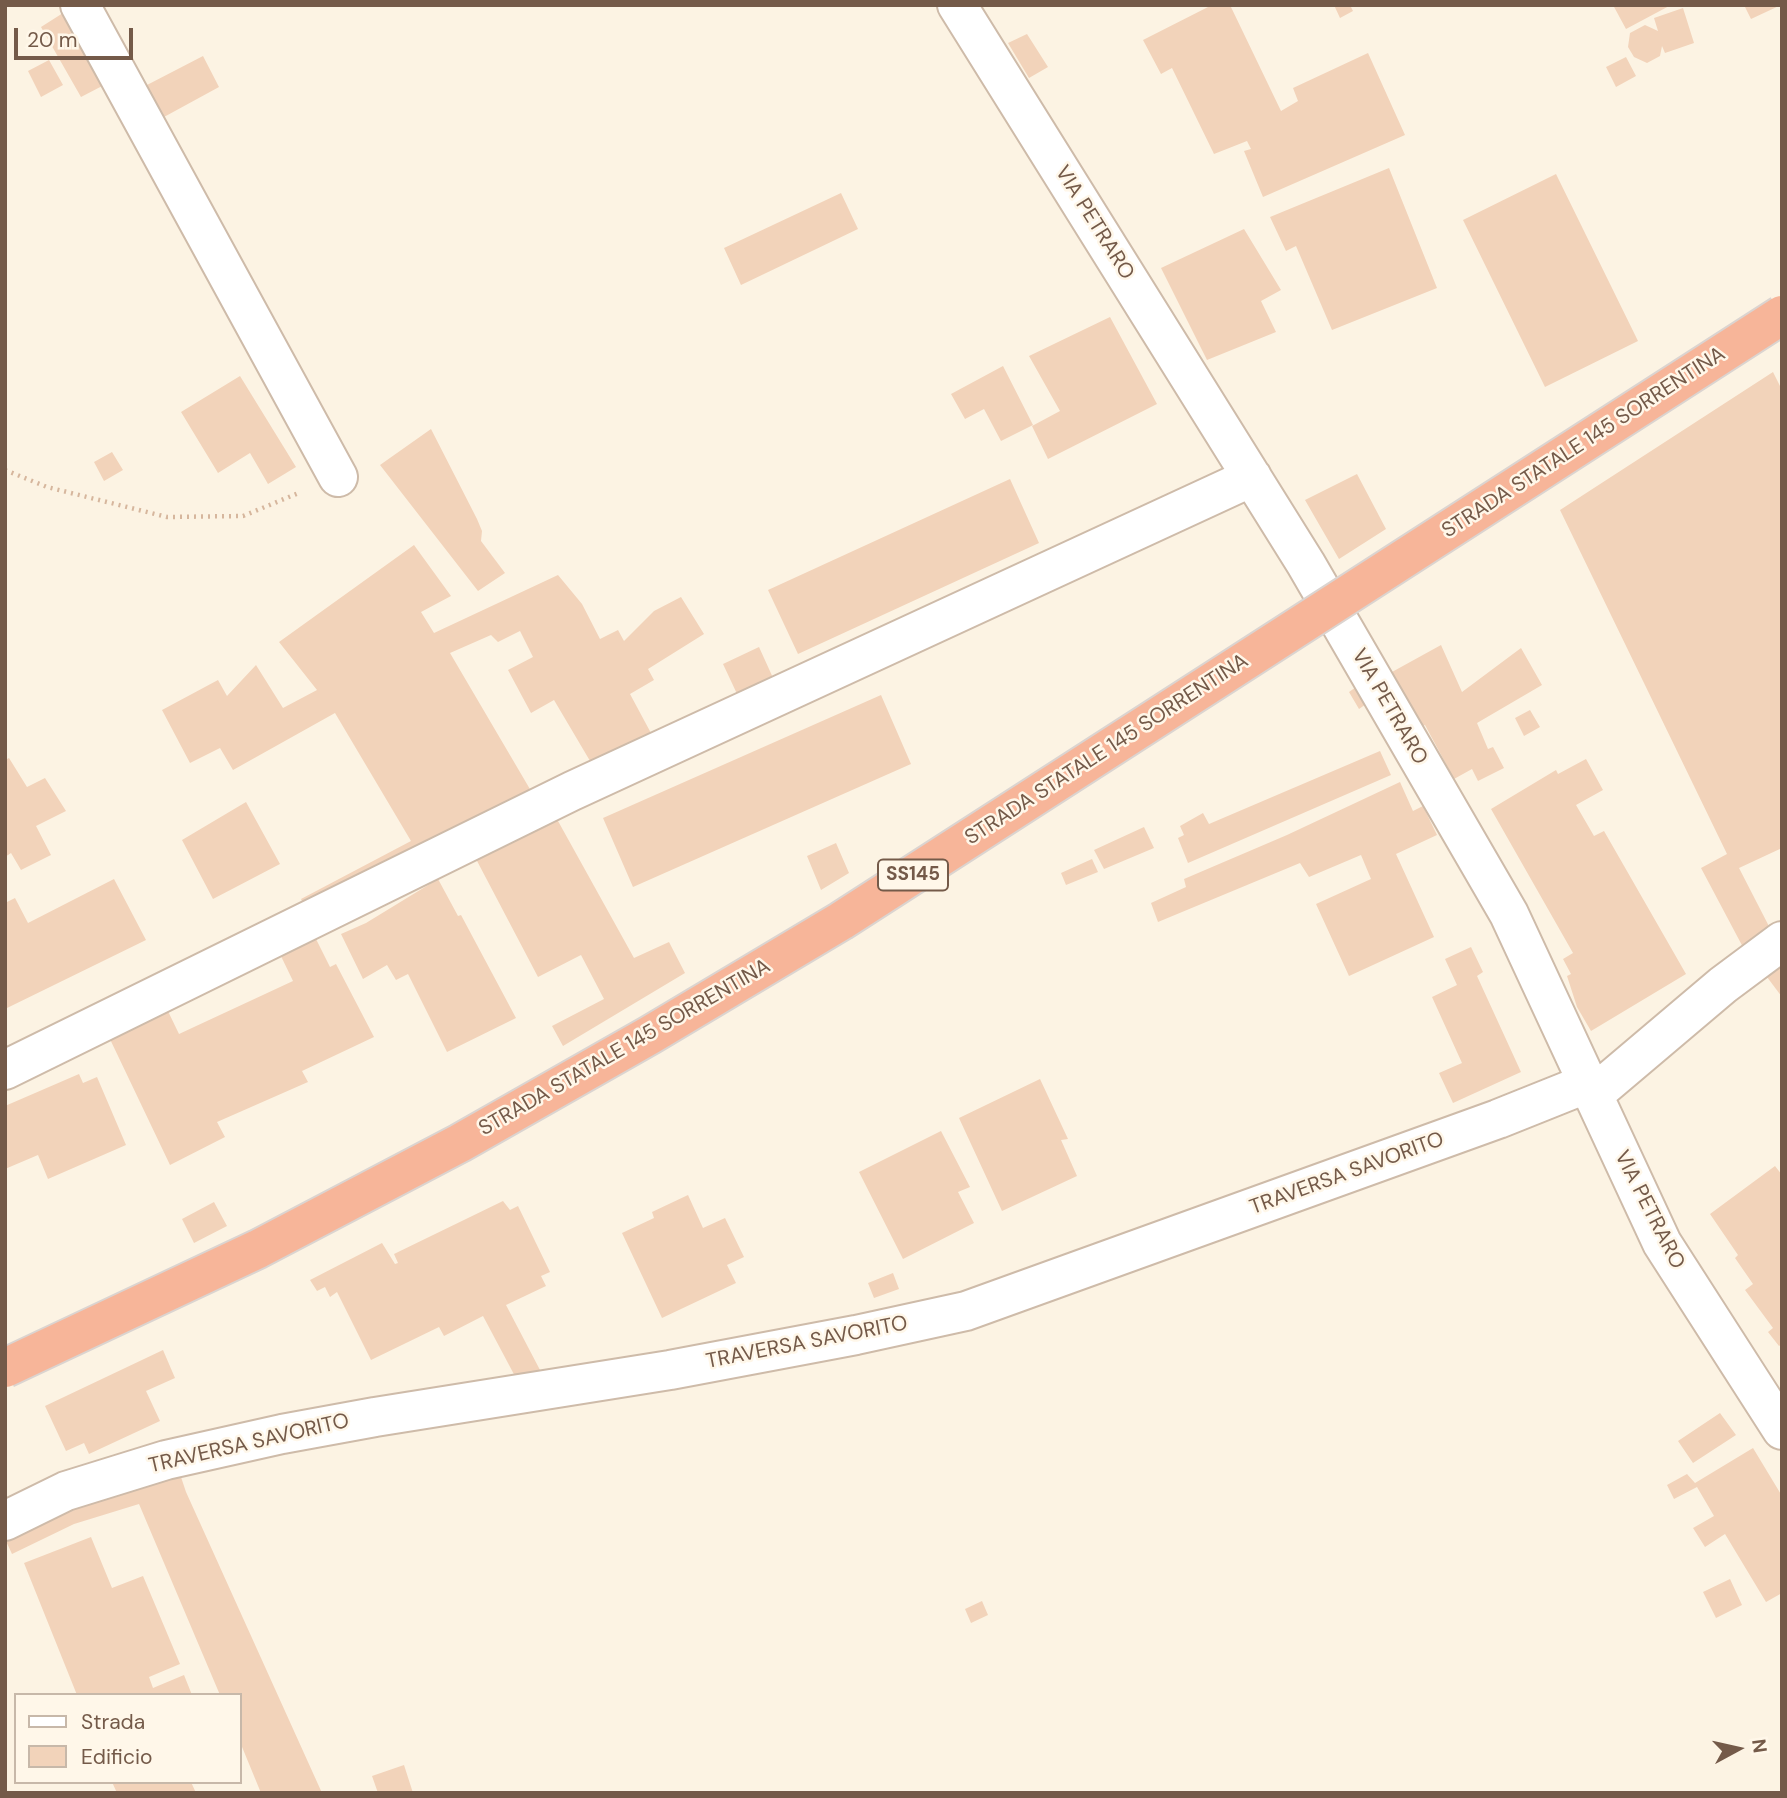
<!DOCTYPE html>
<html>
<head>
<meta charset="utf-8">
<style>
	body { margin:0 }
	#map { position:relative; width:1787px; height:1798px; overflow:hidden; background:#fcf3e3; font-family:"DM Sans",sans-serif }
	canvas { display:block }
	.frame { position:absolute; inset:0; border:7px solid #745a49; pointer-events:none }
	.legend { position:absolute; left:14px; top:1693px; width:228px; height:91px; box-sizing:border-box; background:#fff7e9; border:2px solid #c7b8a9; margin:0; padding:9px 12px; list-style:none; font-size:21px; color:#745a49 }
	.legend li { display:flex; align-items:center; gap:14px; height:35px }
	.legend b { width:35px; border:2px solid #c7b8a9 }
	.north { position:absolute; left:1703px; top:1714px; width:70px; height:70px; -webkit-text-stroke:5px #fff7e9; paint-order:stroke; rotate:82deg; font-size:19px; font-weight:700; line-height:28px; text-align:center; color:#745a49 }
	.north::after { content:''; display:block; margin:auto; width:24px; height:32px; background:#745a49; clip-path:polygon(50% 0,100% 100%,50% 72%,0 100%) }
	.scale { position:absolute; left:14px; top:28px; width:119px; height:32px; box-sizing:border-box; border:4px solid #745a49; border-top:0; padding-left:9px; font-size:21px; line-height:24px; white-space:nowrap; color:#745a49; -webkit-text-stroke:5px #fff7e9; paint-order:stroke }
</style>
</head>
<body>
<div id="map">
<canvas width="1787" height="1798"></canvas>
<div class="frame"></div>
<ul class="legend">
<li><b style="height:9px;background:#fff"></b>Strada</li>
<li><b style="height:19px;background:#f2d3ba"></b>Edificio</li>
</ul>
<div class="north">N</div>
<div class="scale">20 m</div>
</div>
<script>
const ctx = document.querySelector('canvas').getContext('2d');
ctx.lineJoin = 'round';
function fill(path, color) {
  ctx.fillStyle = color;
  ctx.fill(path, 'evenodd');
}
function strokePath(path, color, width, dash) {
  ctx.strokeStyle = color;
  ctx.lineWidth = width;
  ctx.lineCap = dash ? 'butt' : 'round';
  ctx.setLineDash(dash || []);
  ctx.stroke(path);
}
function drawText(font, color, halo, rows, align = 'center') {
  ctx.font = font + ' "DM Sans",sans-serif';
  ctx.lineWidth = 5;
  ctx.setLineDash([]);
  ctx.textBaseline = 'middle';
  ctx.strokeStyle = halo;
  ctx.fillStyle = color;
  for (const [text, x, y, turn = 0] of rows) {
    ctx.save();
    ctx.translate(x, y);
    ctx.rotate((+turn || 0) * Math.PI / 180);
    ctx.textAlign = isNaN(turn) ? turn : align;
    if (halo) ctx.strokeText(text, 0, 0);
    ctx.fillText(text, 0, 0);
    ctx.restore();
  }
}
const building = new Path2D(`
	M1212,5H1230L1281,111L1298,101L1293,88L1368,53L1405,135L1263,197L1244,151L1251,149L1247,141L1214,154L1172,68L1161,74L1143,40Z
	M1334,5H1350L1353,11L1340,18Z
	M1613,5H1671L1626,29Z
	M1744,5H1781L1751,19Z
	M1683,8L1694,43L1665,53L1662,46L1660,56L1647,63L1634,57L1628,47L1630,33L1645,25L1658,31L1654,18Z
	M63,13L106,84L81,97L41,27Z
	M1027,34L1048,67L1029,78L1008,43Z
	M203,56L219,87L164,117L147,85Z
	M1626,57L1636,76L1616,87L1606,67Z
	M49,60L63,85L41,97L28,71Z
	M1389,168L1437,288L1332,330L1296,246L1286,251L1270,217Z
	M1556,174L1638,341L1545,387L1463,220Z
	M841,193L858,229L741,285L724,248Z
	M1244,229L1281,290L1261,301L1276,332L1207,360L1161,268Z
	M1110,317L1157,404L1048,459L1032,426L1060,411L1029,356Z
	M1003,366L1033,425L1001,441L984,409L965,419L951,394Z
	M1773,372L1782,390V848L1739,868L1774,936L1745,951L1701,868L1727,854L1560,510Z
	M240,376L296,467L268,484L250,453L218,473L181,412Z
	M431,429L477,519L482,531L481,541L505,573L478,591L380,465Z
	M112,452L123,470L104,481L94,462Z
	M1357,474L1386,529L1339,559L1305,500Z
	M1010,479L1039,543L798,654L768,590Z
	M414,545L451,596L421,612L434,633L558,575L582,604L600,639L618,630L624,641L654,611L681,597L704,634L648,669L654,680L630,694L652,735L593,766L554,700L531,713L508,670L533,657L520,631L498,642L491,635L450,653L534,796L314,925L301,899L411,841L335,713L233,770L220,748L190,763L162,710L218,680L227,696L256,665L283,708L317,690L279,642Z
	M1441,645L1462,692L1521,648L1542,685L1477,723L1488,749L1493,747L1504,768L1478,781L1472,769L1454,779L1425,725L1418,728L1392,672Z
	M759,647L774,680L738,696L723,664Z
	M1359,685L1369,702L1359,709L1349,692Z
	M881,695L911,764L633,887L603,818Z
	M1530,710L1540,727L1524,736L1515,718Z
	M1380,751L1391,775L1188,863L1178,838L1184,835L1180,826L1203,813L1209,824Z
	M9,758L27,787L45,778L66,811L36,826L51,855L21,870L11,853L5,857V760Z
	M1586,759L1603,790L1576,805L1594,836L1604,831L1686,974L1591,1031L1577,1007L1567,976L1571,974L1563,959L1573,953L1491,809L1556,770L1558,774Z
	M1400,782L1413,811L1423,806L1437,835L1396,854L1434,937L1349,976L1316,904L1371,879L1361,855L1309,877L1300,863L1158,922L1151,903L1186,887L1184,879L1287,835Z
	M246,802L280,864L213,899L182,840Z
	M553,812L634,958L669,942L685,973L563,1046L552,1026L604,999L581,955L538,977L476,859Z
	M1144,827L1154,848L1104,869L1094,850Z
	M836,843L849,873L821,890L807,856Z
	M1092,859L1098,872L1066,885L1061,873Z
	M114,879L146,940L5,1009V903L15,898L28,923Z
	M438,879L458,916L461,915L516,1018L447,1052L408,974L396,980L387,965L363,979L341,934L366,923Z
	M315,937L330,967L336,964L374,1037L302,1071L308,1082L217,1122L225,1137L170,1165L108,1035L165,1005L179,1034L293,981L279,952Z
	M1471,947L1483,972L1477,976L1521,1072L1453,1103L1439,1073L1462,1063L1432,997L1457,985L1445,959Z
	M1782,966V997L1767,977Z
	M79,1074L83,1083L97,1077L126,1145L48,1179L38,1155L5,1169V1106Z
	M1040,1079L1068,1139L1061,1140L1077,1176L1002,1211L959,1118Z
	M941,1131L970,1187L958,1192L974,1223L903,1259L859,1172Z
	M1775,1166L1782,1175V1344L1779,1346L1768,1332L1773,1328L1745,1290L1753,1284L1735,1258L1738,1255L1710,1214Z
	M688,1195L703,1228L725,1218L744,1257L727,1265L736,1283L662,1318L622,1233L654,1218L652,1212Z
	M503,1201L510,1210L518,1206L550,1272L541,1276L546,1286L506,1305L540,1370L517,1380L483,1316L444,1336L439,1327L371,1360L337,1292L330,1297L325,1287L317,1291L310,1280L382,1243L395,1264L398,1263L394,1254Z
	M214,1202L227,1226L194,1243L182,1219Z
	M893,1273L899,1289L874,1298L868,1283Z
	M163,1350L175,1378L146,1391L160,1421L89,1454L84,1443L66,1451L45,1406Z
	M1720,1413L1736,1435L1693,1463L1678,1441Z
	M1753,1448L1782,1496V1593L1766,1602L1725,1534L1705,1547L1693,1528L1714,1516L1697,1487L1674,1499L1667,1485L1687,1474L1695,1483Z
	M180,1474L186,1492L322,1793H261L240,1742V1695H220L139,1504L74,1524L12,1554L5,1539L63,1507Z
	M91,1537L112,1588L143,1576L180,1664L149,1677L153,1688L184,1675L192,1695H77L24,1563Z
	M1730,1579L1742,1605L1716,1618L1703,1592Z
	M982,1601L988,1615L971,1623L965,1609Z
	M404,1765L413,1793H378L372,1776Z
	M112,1782H191L196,1793H117Z`);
const path = new Path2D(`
	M5,470L47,487L167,517L243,516L301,492`);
const minor = new Path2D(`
	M80,5L338,477
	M957,5L1306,564L1509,914L1662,1243L1782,1430
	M5,1070L572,791L1252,477
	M1593,1095L1723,985L1782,941
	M5,1521L66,1491L166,1460L282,1434L375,1417L670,1370L856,1335L966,1311L1498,1119L1588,1083`);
const highwayBridge = new Path2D(`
	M5,1368L258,1249L460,1143L650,1035L841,921L1782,315`);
const shields = [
	[913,875,70]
];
const shieldNames = [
	["SS145",913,875]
];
const streetNames = [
	["VIA PETRARO",1094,223,58],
	["STRADA STATALE 145 SORRENTINA",1584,443,-33],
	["VIA PETRARO",1389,707,60],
	["STRADA STATALE 145 SORRENTINA",1107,750,-33],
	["STRADA STATALE 145 SORRENTINA",625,1048,-30],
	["TRAVERSA SAVORITO",1347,1174,-20],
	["VIA PETRARO",1649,1210,63],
	["TRAVERSA SAVORITO",807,1343,-11],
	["TRAVERSA SAVORITO",249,1444,-13]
];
fill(building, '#f2d3ba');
strokePath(minor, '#cebba9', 42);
strokePath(path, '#d6b69d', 4.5, [2, 5]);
strokePath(minor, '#fff', 38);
strokePath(highwayBridge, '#dbd4d0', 42, []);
strokePath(highwayBridge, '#f7b599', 38);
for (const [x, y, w] of shields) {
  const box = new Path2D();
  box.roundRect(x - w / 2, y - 15.5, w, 31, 5);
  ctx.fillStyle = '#fff7e9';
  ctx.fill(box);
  strokePath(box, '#745a49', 2);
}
drawText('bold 19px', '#745a49', null, shieldNames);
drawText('21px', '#745a49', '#fff7e9', streetNames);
</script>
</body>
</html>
